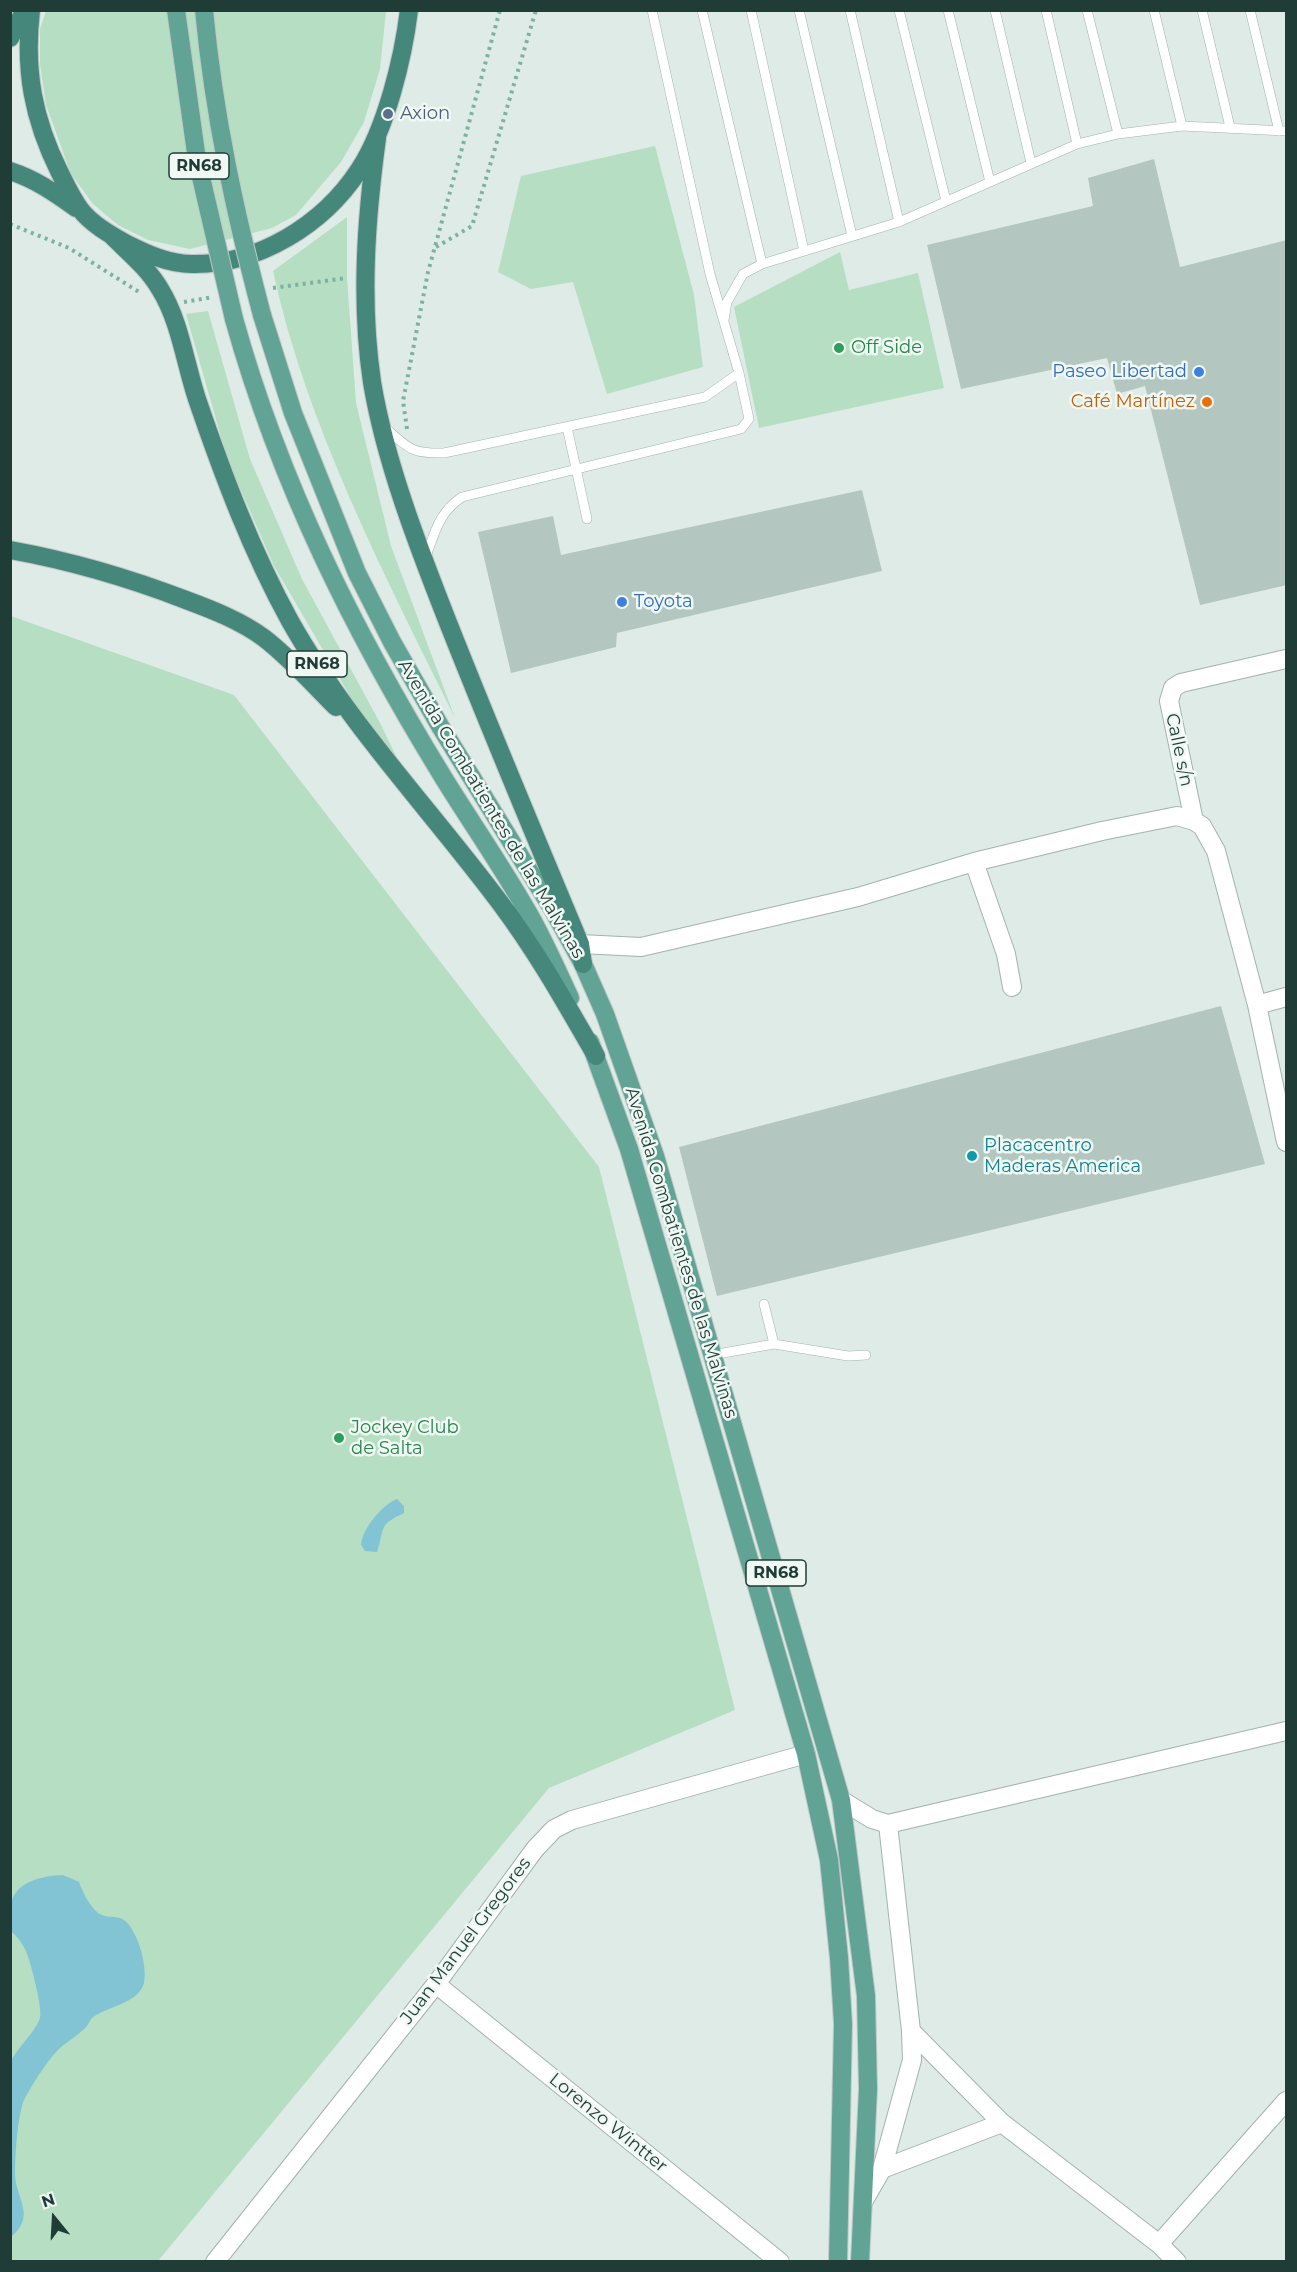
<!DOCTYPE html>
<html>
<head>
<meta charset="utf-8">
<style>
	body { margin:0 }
	#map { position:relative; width:1297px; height:2272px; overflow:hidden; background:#dfebe6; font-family:Montserrat,sans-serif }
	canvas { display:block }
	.frame { position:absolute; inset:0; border:12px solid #1f3c36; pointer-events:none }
	.north { position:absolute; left:24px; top:2188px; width:60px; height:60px; -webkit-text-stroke:4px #f0f8f4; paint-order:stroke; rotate:342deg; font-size:16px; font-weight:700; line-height:24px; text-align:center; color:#1f3c36 }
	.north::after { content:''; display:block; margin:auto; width:21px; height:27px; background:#1f3c36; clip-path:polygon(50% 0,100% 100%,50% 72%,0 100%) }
</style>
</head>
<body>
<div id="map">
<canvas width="1297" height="2272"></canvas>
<div class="frame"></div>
<div class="north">N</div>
</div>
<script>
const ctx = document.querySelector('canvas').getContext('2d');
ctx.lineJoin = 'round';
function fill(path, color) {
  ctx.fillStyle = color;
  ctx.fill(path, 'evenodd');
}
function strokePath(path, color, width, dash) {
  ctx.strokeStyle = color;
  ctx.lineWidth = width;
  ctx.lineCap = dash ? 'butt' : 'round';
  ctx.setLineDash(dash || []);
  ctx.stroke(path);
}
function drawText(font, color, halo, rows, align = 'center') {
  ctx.font = font + ' Montserrat,sans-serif';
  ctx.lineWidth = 5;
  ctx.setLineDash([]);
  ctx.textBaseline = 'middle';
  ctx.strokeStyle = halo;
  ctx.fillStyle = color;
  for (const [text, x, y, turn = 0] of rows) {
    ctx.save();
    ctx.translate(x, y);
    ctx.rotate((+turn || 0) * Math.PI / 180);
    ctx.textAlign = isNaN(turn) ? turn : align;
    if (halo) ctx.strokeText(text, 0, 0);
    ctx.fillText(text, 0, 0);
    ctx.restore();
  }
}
const green = new Path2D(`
	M46,11H386L380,69L364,122L341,162L296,215L272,228L190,249L148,240L118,225L93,204L71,174L46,105L40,64V29Z
	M655,146L694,295L703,367L607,394L573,282L531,289L498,272L521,176Z
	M347,217V278L356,403L391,546L455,718C386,578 306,425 273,271Z
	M840,252L849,290L918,273L944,388L759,428L734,307Z
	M208,311L250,459L302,579L380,723L398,760L357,708L274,566L227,458L186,314Z
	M11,616L234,695L599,1167L735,1710L549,1788L158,2261H11Z`);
const water = new Path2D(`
	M397,1499L404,1506V1513C378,1525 385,1527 377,1552L365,1551L361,1545C362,1529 382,1505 397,1499Z
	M63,1875L79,1882C83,1893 89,1905 98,1913C106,1918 112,1916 120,1918C137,1924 148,1967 144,1983C138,2004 107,2006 92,2018C90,2020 89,2023 87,2026C79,2035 68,2041 59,2049C49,2058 32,2085 25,2098C18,2109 13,2169 16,2183C21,2205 33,2218 11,2237V2061C18,2047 36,2031 40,2018C43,2009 30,1959 25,1949C21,1942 17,1936 11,1931C10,1923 9,1914 10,1907C14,1881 42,1876 63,1875Z`);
const building = new Path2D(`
	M1154,159L1180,267L1287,240V585L1200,605L1145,386L1117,394L1107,358L961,389L927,245L1093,206L1088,178Z
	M862,490L882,571L617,633L616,647L511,673L478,532L553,516L561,555Z
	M1221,1006L1265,1164L717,1296L679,1147Z`);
const path = new Path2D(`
	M10,224L69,248L139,292
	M436,247L472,226L536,10
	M273,288L347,278
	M184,302L213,297
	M407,429L403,401L428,272L500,10`);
const service = new Path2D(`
	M702,10L762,264
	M751,10L804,251
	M799,10L852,236
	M850,10L899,222
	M899,10L946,201
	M948,10L990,182
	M995,10L1031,163
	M1046,10L1077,144
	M1087,10L1118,134
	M1154,10L1182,126
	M1202,10L1230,127
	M1250,10L1279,131
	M724,320L727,302L743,274L762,264L899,222L1077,144L1118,134L1182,126L1286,131
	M383,426C408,447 409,454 444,453L705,397L739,373
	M567,427L587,519
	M425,559C435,533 438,513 462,497L741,429L749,419L739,373L710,274L652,10
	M764,1304L774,1344
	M712,1355L774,1344L848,1356L866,1355`);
const minor = new Path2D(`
	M1194,821L1169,701L1173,688L1181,683L1286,659
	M974,862L1006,954L1012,987
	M580,944L641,947L858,897L974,862L1102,831L1177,816L1194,821L1202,826L1216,851L1257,1005L1286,1142
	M1257,1005L1286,997
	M841,1800L872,1819L888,1824L1286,1731
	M436,1984L780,2262
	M911,2031L1002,2123L1159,2244L1177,2262
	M882,2169L1002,2123
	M863,2202L882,2169L912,2060L911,2031L888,1824
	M1159,2244L1286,2101
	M215,2262L436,1984L535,1849L554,1829L572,1820L806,1754`);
const primary = new Path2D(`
	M262,315L293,413L357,573L392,642L440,726L552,908L583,964L605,1014L655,1156L841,1800L866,1996L868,2089L860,2262
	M234,319C280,484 354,632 443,777C472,824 503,868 530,916C545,943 557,970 570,998
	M590,1042L629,1149L806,1754L829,1860L839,1958L843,2024L838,2262`);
const trunk = new Path2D(`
	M31,10C24,70 33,119 60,173C66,185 72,198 80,209C91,224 111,235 127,244C147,254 169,264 192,264C258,265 323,225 359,170C386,129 403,59 409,10
	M10,38L25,10
	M377,138C366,219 360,301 372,382C385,461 418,546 447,620C490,729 535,836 580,944L583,964
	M10,171C35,179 55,193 76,208
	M111,235C128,252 148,268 160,289C180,321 185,363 197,399C223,475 251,550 290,621C348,724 431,810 501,904C537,952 566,1004 596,1056
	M10,550C71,561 129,578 186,600C213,610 241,621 264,638C290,658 313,684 336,707`);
const primaryBridge = new Path2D(`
	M176,10L197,160L234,319
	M204,10C214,116 235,213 262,315`);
const markers = [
	[388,114,6,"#5c6f8a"],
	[839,348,6,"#2e9e5b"],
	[1199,372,6,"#3f7fe0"],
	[1207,402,6,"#e8710a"],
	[622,602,6,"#3f7fe0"],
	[972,1156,6,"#0f9aa8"],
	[339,1438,6,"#2e9e5b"]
];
const shields = [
	[199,166,60],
	[317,664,60],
	[776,1573,60]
];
const shieldNames = [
	["RN68",199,166],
	["RN68",317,664],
	["RN68",776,1573]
];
const serviceNames = [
	["Axion",400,114]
];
const leisureNames = [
	["Off Side",851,348],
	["Jockey Club",351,1428],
	["de Salta",351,1449]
];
const shopNames = [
	["Paseo Libertad",1187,372],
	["Toyota",634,602,"left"]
];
const foodNames = [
	["Café Martínez",1195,402]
];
const streetNames = [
	["Calle s/n",1179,750,78],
	["Avenida Combatientes de las Malvinas",491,809,59],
	["Avenida Combatientes de las Malvinas",681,1253,73],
	["Juan Manuel Gregores",466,1941,-53],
	["Lorenzo Wintter",608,2123,39]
];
const cultureNames = [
	["Placacentro",984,1146],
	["Maderas America",984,1167]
];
fill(green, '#b6dec3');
fill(water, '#83c4d4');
fill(building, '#b4c6c0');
strokePath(service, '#a2b3ae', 10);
strokePath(minor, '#a2b3ae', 20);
strokePath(primary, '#c0c8c7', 20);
strokePath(trunk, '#c0c8c7', 20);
strokePath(path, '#7db1a3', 4, [3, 4.5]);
strokePath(service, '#fff', 9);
strokePath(minor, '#fff', 18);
strokePath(primary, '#61a496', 18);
strokePath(trunk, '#45877b', 18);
strokePath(primaryBridge, '#c0c8c7', 20, []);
strokePath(primaryBridge, '#61a496', 18);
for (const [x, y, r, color] of markers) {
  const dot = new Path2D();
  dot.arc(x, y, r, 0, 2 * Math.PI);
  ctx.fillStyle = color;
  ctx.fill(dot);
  strokePath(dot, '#f0f8f4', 2);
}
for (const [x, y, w] of shields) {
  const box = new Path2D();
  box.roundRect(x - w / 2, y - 13, w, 26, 4.5);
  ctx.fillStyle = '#f0f8f4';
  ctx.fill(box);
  strokePath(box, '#1f3c36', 1.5);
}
drawText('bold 16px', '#1f3c36', null, shieldNames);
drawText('18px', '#4e5e75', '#f0f8f4', serviceNames, 'left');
drawText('18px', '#27864d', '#f0f8f4', leisureNames, 'left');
drawText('18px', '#366cbe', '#f0f8f4', shopNames, 'right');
drawText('18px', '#c56008', '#f0f8f4', foodNames, 'right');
drawText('18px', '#1f3c36', '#f0f8f4', streetNames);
drawText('18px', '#0d838f', '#f0f8f4', cultureNames, 'left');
</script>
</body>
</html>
